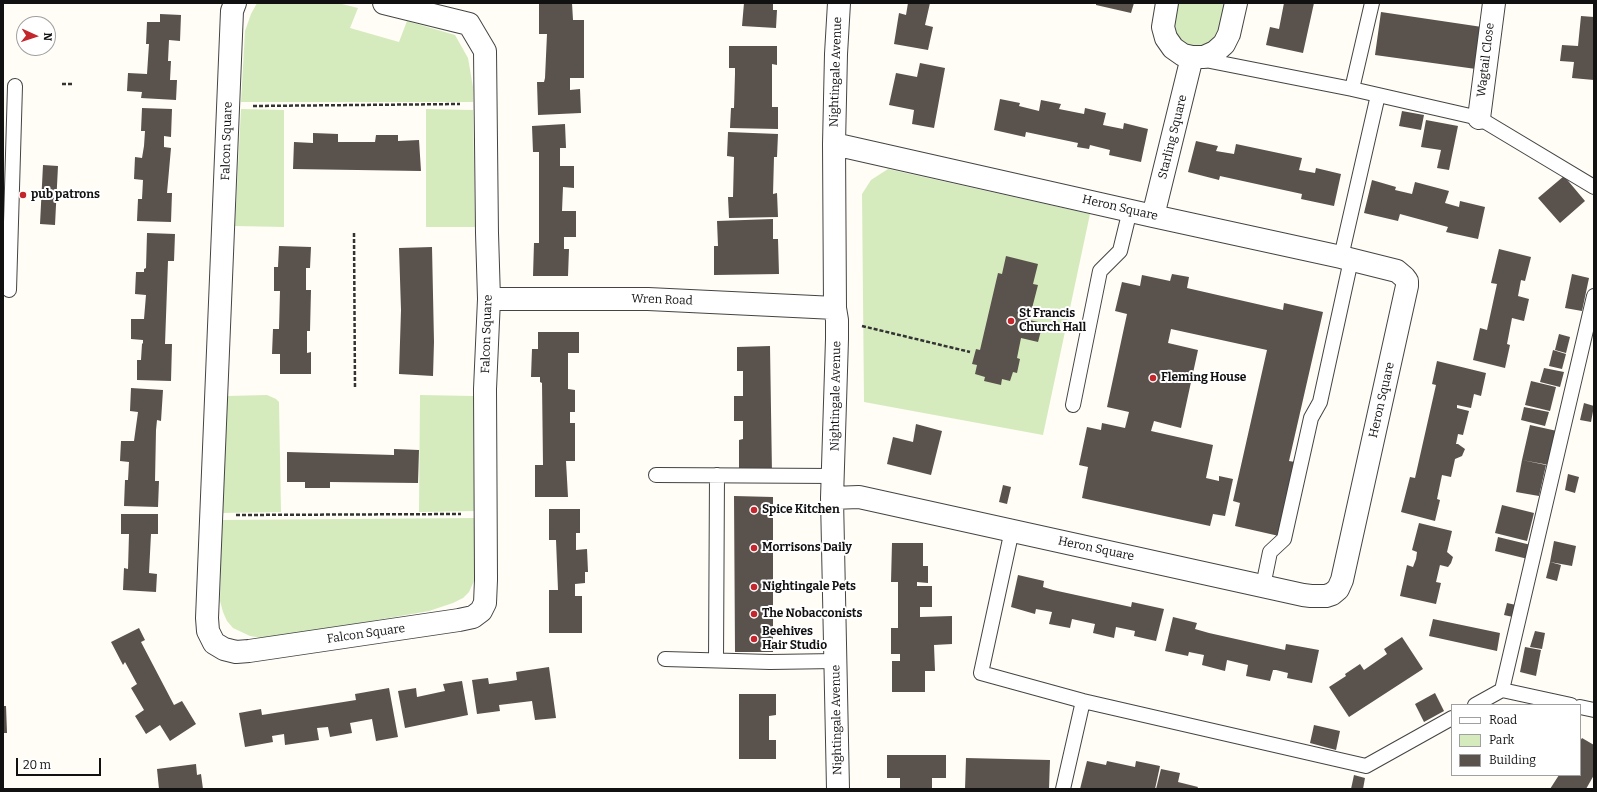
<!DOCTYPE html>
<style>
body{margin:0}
#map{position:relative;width:1597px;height:792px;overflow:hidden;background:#fffdf5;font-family:Bitter,serif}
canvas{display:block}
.frame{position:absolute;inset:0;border:4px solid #111;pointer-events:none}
.legend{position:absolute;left:1451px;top:704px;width:130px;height:72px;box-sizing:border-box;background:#fff;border:1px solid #a0a0a0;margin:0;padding:5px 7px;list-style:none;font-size:12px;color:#111}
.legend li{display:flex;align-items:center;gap:8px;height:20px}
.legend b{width:20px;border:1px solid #a0a0a0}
.north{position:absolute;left:16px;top:16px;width:40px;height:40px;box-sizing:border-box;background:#fff;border:1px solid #a0a0a0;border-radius:50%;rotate:93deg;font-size:11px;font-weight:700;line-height:16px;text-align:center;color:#111}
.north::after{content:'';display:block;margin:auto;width:14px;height:18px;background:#c4262e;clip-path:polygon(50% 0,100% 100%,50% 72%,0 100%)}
.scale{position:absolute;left:16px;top:758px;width:85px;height:18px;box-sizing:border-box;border:2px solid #111;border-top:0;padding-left:5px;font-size:12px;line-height:14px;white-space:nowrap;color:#111;-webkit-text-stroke:3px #fff;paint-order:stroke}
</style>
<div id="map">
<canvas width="1597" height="792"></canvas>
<div class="frame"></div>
<ul class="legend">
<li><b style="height:5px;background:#fff"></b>Road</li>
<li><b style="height:11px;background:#d5ebbd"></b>Park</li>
<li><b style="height:11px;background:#5a524d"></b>Building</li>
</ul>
<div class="north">N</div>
<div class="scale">20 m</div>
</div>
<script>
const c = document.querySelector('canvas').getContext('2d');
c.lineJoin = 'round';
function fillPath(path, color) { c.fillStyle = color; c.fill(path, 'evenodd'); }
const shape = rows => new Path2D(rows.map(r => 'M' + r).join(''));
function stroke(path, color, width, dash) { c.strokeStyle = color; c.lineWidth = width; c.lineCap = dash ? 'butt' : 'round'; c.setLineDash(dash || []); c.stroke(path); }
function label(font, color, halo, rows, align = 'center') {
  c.font = font + ' Bitter,serif'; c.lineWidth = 4; c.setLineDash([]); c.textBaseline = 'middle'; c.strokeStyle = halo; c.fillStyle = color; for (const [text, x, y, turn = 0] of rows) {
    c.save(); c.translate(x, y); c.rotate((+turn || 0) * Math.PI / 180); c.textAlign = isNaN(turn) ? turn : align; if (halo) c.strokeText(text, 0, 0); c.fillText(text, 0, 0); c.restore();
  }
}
fillPath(shape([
 [257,3,338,3,358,8,350,28,399,42,407,21,455,35,468,58,473,87,473,102,241,102,245,31,251,14],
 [1167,3,1236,3,1229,34,1192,57,1164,15],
 [241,109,284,110,284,227,235,226],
 [426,109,473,110,475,227,426,227],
 [888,169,1090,214,1043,435,864,402,862,194,871,180],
 [267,395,276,399,279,402,281,512,222,513,227,396],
 [420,395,473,396,474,511,419,512],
 [475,518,475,573,474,581,469,592,463,598,453,603,429,611,268,639,250,636,233,628,227,621,223,612,220,601,222,520]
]), '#d5ebbd');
fillPath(shape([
 [539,3,572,3,573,20,584,20,584,78,570,78,570,90,580,89,581,113,538,115,537,82,544,82,545,78,547,34,539,34],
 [744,3,773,3,773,10,777,10,776,28,742,26],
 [908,3,930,3,925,25,933,27,928,50,894,44,899,13,906,15],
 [1096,3,1134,3,1131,13,1096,5],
 [1284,3,1314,3,1303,53,1266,45,1270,27,1279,29],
 [1381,12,1482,27,1476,69,1375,55],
 [160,14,181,15,180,41,169,40,168,61,171,61,170,80,177,80,176,100,141,98,142,92,127,91,128,73,147,74,149,44,146,44,147,22,160,22],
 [1581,16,1594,17,1594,80,1572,78,1574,62,1560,61,1562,45,1578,46],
 [729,46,777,46,777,65,772,64,772,107,778,107,778,129,730,128,731,108,734,108,735,74,735,68,729,68],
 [920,63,945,68,934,128,912,124,914,110,889,105,896,73,917,77],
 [1000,99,1020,103,1019,106,1039,111,1041,100,1061,104,1059,109,1084,114,1085,108,1106,113,1103,125,1123,129,1124,123,1148,129,1141,162,1109,155,1110,150,1090,145,1089,149,1077,147,1078,143,1026,132,1025,137,994,130],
 [142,108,172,109,171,137,164,136,164,147,171,148,167,193,172,193,171,222,137,221,138,199,142,199,143,180,134,179,135,157,142,158,144,146,145,131,141,131],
 [1402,111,1424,115,1421,130,1399,126],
 [1426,120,1458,126,1449,170,1437,168,1441,150,1421,147],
 [565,124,566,148,560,148,560,166,574,166,574,188,563,187,562,211,576,211,576,237,564,237,564,249,569,249,568,276,533,276,534,243,539,243,539,152,533,152,532,126],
 [728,132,778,134,777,157,774,157,773,194,777,193,778,217,729,218,728,197,733,197,734,157,727,156],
 [313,133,338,134,338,142,375,142,376,135,398,135,398,141,419,140,421,171,293,169,294,142,313,143],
 [1196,141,1218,146,1216,151,1234,154,1236,144,1302,158,1299,170,1315,173,1316,168,1341,174,1334,206,1301,199,1302,194,1220,176,1219,180,1188,172],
 [43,165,58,166,55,225,40,224],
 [1564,176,1585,201,1560,223,1538,198],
 [1372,180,1396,187,1395,190,1412,194,1415,182,1449,191,1445,203,1459,207,1460,201,1485,207,1478,239,1446,232,1448,227,1400,214,1398,221,1364,213],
 [773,219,773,239,778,239,779,274,714,275,714,246,718,246,717,221],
 [147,233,175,234,174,261,168,261,165,344,172,344,171,381,137,380,137,360,141,360,142,344,143,343,143,340,131,339,131,319,144,319,146,295,135,294,136,272,144,272,144,269,146,268],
 [279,246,311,247,310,268,306,268,306,290,311,290,310,331,307,331,307,353,311,352,311,374,280,374,280,354,272,354,273,329,279,329,280,291,274,291,274,267,278,267],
 [432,247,434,342,433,376,399,374,401,310,399,248],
 [1499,249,1531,257,1525,281,1521,280,1518,296,1529,299,1524,321,1512,318,1507,344,1510,345,1505,368,1473,360,1480,328,1487,330,1497,284,1491,283],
 [1006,256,1038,264,1033,284,1038,285,1029,320,1043,323,1038,342,1021,338,1017,358,1020,359,1017,373,1013,372,1010,381,1002,379,1001,385,984,381,985,377,975,374,977,365,972,364,976,349,980,350,998,273,1002,274],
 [1172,274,1189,277,1187,288,1283,310,1284,303,1323,312,1289,461,1295,462,1279,536,1235,526,1240,503,1233,501,1267,350,1171,329,1168,343,1198,350,1181,428,1154,421,1151,431,1213,445,1206,478,1219,481,1219,476,1233,479,1225,516,1213,514,1210,526,1082,498,1088,467,1079,465,1087,427,1101,430,1102,423,1125,428,1129,412,1107,407,1127,314,1115,311,1122,282,1140,286,1142,275,1170,281],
 [1572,274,1589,278,1582,311,1565,308],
 [538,332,579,332,579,353,568,353,568,389,575,390,575,412,570,412,570,423,575,423,575,461,566,461,568,497,535,497,535,465,543,465,542,383,540,382,540,377,531,377,532,349,538,349],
 [1559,334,1570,337,1566,353,1555,350],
 [770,346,772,474,739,473,739,440,743,439,743,421,734,421,734,396,743,396,743,371,737,371,737,347],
 [1553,350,1566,354,1562,369,1549,366],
 [1437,361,1486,373,1481,396,1474,394,1471,408,1457,405,1457,408,1469,411,1463,435,1458,434,1456,444,1458,444,1465,449,1462,456,1455,459,1451,477,1442,475,1437,499,1440,500,1435,521,1401,512,1410,477,1415,478,1436,385,1432,384],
 [1544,368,1564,372,1560,387,1540,382],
 [1531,381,1556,387,1550,411,1525,405],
 [131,388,163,390,161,421,157,420,156,430,155,481,159,481,158,507,124,506,125,480,128,480,129,462,120,461,121,441,134,441,138,412,130,411],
 [1584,403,1594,406,1591,422,1580,420],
 [1524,407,1549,412,1545,426,1521,420],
 [916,424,942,431,931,475,887,464,893,437,913,442],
 [1530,425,1557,431,1549,465,1522,460],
 [394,449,419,450,418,483,330,482,330,488,305,488,305,482,287,482,287,452,394,455],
 [1522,460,1546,465,1539,496,1516,492],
 [1568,474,1579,477,1575,493,1565,490],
 [1003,485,1011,487,1007,504,999,502],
 [734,496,773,497,773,652,735,652],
 [1502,505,1534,513,1527,541,1495,533],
 [549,509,580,509,580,533,576,533,576,550,587,549,588,572,585,572,585,583,575,584,575,596,582,596,582,633,549,633,549,590,558,590,556,540,549,540],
 [121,514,158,514,158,534,151,534,149,573,157,574,156,592,123,590,124,568,128,569,129,534,121,534],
 [1419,523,1452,531,1447,552,1453,557,1451,563,1448,567,1440,565,1436,582,1441,583,1436,604,1400,596,1407,565,1413,567,1416,559,1417,552,1412,550],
 [1498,537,1531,545,1528,559,1495,551],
 [1554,541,1576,546,1572,566,1550,562],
 [892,543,923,543,923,566,928,566,928,583,917,582,917,586,932,586,932,607,920,607,920,617,952,616,952,644,934,645,935,671,925,671,925,692,892,692,892,661,900,661,900,654,891,654,891,628,898,628,898,582,891,582],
 [1550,562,1561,565,1557,581,1546,578],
 [1018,575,1044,581,1043,587,1053,590,1131,607,1132,602,1164,609,1156,641,1134,636,1135,631,1116,627,1114,638,1093,633,1095,624,1072,619,1070,628,1049,624,1052,612,1036,609,1035,614,1011,607],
 [1507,603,1516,605,1513,617,1504,615],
 [1173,617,1197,623,1195,629,1209,633,1285,650,1286,644,1319,650,1312,683,1287,678,1288,673,1276,670,1273,670,1270,681,1246,676,1248,665,1227,660,1225,671,1202,665,1204,655,1189,652,1188,656,1165,651],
 [1433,619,1500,633,1497,651,1429,636],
 [139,628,145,640,141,642,174,705,182,701,196,724,170,741,160,725,146,734,135,716,144,710,131,688,137,684,125,662,123,665,111,642],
 [1535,631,1545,633,1542,649,1530,647],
 [1402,637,1423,669,1349,717,1329,687,1346,676,1345,674,1360,664,1364,670,1387,654,1384,649],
 [1525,647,1541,650,1536,676,1520,672],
 [549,667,556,718,535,720,532,701,499,705,500,711,477,714,472,680,488,678,489,684,511,681,517,680,516,672],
 [462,681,468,715,405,728,398,691,416,688,417,697,445,691,443,684],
 [389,688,398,737,376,741,372,719,350,723,352,733,330,737,328,727,317,728,319,740,285,745,284,734,272,736,273,742,245,747,239,713,261,709,262,715,356,700,355,694],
 [1435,693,1444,711,1424,722,1415,704],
 [739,694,776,694,776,715,769,716,769,740,776,740,776,759,739,759],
 [3,706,6,706,7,733,3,733],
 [1314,725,1340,731,1336,750,1310,743],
 [1582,738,1594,745,1594,775,1586,789,1550,789,1559,775,1580,775,1580,741],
 [887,755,946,755,946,778,932,778,932,789,900,789,900,778,887,778],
 [966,758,1050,760,1049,789,965,789],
 [1087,761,1106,765,1107,761,1135,767,1136,761,1160,766,1155,789,1080,789],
 [196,764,197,775,201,774,203,789,159,789,157,769],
 [1161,769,1180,773,1178,782,1198,787,1197,789,1156,789],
 [1354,775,1365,778,1363,789,1351,789]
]), '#5a524d');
const service = shape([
 [1200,59,1352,89,1479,118,1594,187],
 [1352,89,1372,3],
 [1341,257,1378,95],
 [9,290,15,86],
 [1073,405,1100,271,1120,251,1130,210],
 [656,475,834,476],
 [1012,530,981,673,1083,701,1366,766,1452,718],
 [1263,586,1270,552,1284,539,1311,418,1320,402,1351,260],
 [665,659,770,662,836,661],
 [716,660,717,475],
 [1502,690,1594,296],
 [1475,705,1502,690,1571,705],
 [1580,707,1594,710],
 [1063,789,1083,701]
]);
const minor = shape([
 [235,3,232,11,207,618,208,631,214,643,224,649,236,652,249,651,459,620,473,617,481,611,485,603,486,580,485,389,489,299,487,233,485,51,469,24,384,3],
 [1167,3,1163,27,1166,38,1173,48,1183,55,1192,57,1204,57,1215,52,1224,44,1229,34,1236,3],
 [1479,118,1494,3],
 [1153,216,1192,57],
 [489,299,648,299,835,308],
 [832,498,859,497,1303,595,1311,596,1326,596,1332,594,1338,589,1342,580,1407,286,1407,281,1404,277,1397,271,1341,257,1153,216,834,144],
 [838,789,832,498,837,339,837,320,835,308,834,144,836,54,839,3]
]);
stroke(service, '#444', 16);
stroke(minor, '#444', 24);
stroke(shape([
 [62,84,72,84],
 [253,106,460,104],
 [354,233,355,388],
 [862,326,970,352],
 [236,515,461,514]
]), '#333', 2.5, [4, 2]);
stroke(service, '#fff', 14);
stroke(minor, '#fff', 22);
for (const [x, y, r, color] of [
 [23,195,4,"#c4262e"],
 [1011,321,4,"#c4262e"],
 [1153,378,4,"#c4262e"],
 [754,510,4,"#c4262e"],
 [754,548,4,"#c4262e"],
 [754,587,4,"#c4262e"],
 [754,614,4,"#c4262e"],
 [754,639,4,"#c4262e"]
]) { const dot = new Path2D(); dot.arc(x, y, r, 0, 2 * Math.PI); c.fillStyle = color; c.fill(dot); stroke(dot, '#fff', 1.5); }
label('12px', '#111', '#fff', [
 ["Wagtail Close",1486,60,-83],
 ["Nightingale Avenue",836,72,-88],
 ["Starling Square",1173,137,-76],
 ["Falcon Square",227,141,-88],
 ["Heron Square",1120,208,13],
 ["Wren Road",662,300,2],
 ["Falcon Square",487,334,-88],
 ["Nightingale Avenue",836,396,-89],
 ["Heron Square",1382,400,-77],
 ["Heron Square",1096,549,12],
 ["Falcon Square",366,634,-8],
 ["Nightingale Avenue",837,720,-91]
]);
label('bold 12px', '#111', '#fff', [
 ["pub patrons",31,195],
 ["St Francis",1019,314],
 ["Church Hall",1019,328],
 ["Fleming House",1161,378],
 ["Spice Kitchen",762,510],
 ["Morrisons Daily",762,548],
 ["Nightingale Pets",762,587],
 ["The Nobacconists",762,614],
 ["Beehives",762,632],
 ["Hair Studio",762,646]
], 'left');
</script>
